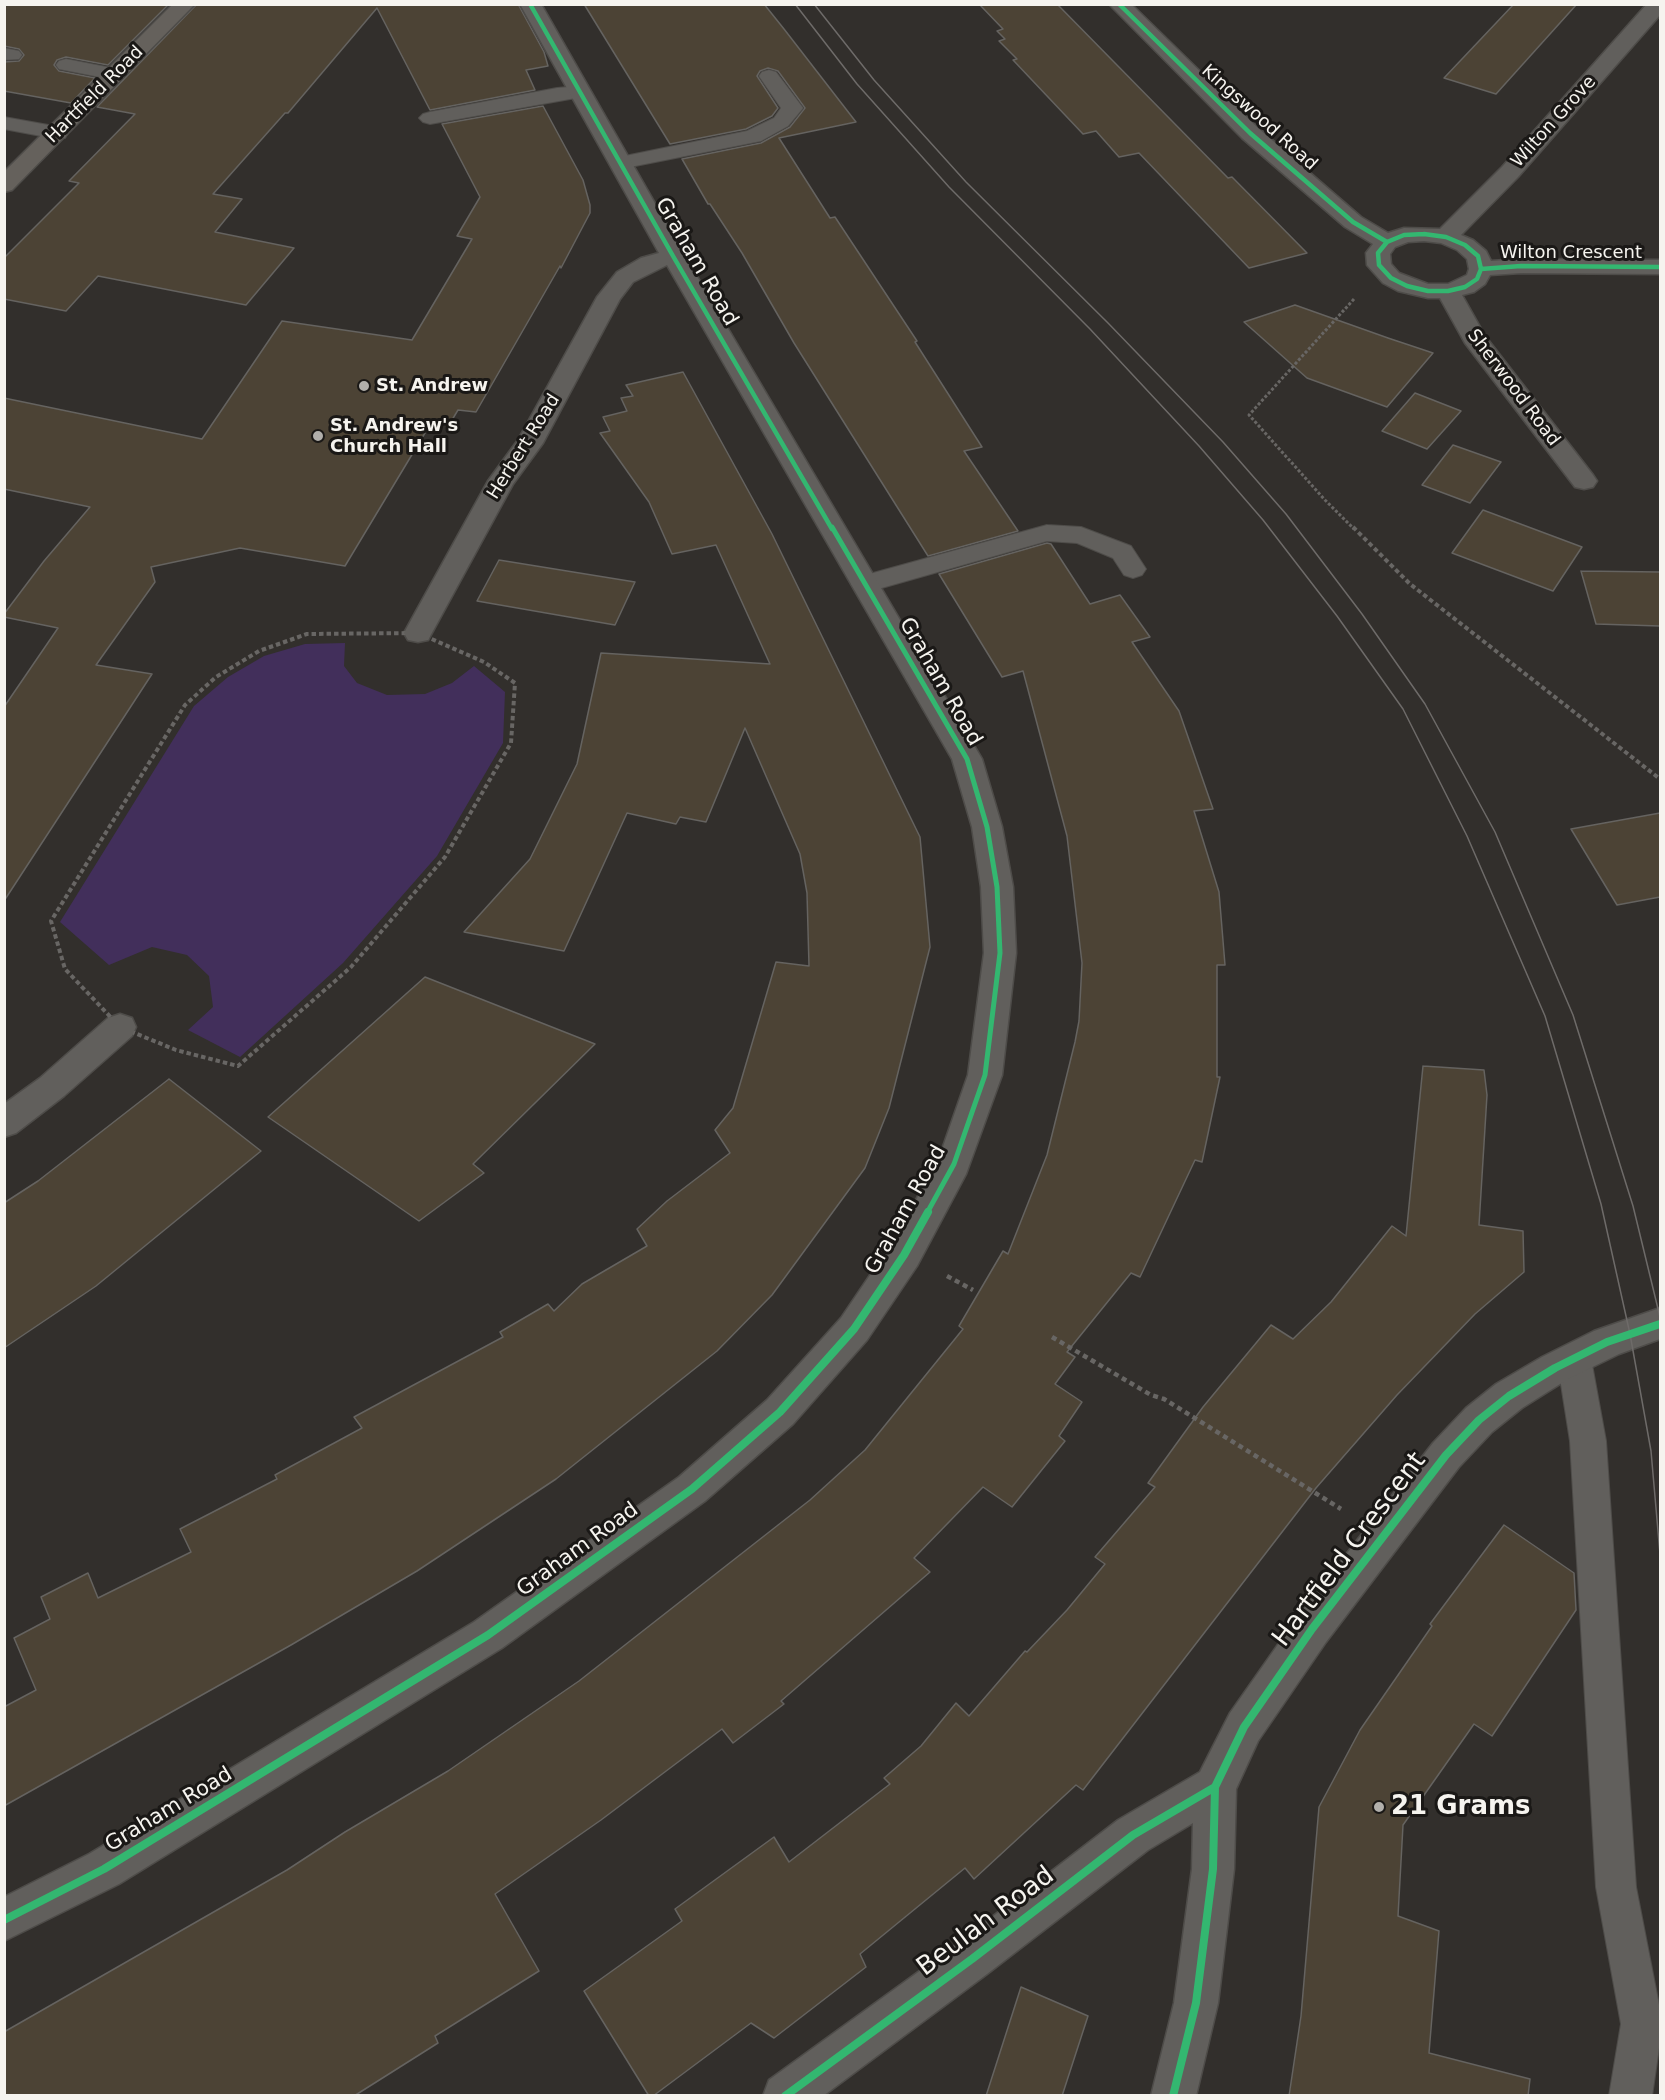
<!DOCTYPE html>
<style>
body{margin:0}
#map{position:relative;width:1665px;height:2100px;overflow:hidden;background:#322f2c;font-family:"DejaVu Sans",sans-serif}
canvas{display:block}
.frame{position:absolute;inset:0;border:6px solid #f6f4ef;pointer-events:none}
</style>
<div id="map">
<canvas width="1665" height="2100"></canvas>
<div class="frame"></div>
</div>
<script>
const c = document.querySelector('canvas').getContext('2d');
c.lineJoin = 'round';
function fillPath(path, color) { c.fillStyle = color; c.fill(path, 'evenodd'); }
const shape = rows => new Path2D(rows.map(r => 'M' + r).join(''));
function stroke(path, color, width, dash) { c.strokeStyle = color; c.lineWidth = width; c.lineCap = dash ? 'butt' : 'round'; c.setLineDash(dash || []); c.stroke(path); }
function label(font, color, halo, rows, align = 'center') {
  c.font = font + ' "DejaVu Sans",sans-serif'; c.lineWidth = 6; c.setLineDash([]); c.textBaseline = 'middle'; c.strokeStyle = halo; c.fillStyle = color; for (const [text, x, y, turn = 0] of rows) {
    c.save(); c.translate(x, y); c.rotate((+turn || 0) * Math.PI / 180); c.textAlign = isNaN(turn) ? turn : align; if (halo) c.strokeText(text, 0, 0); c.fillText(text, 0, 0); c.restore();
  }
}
fillPath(shape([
 [345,643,344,666,357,683,387,695,425,694,452,683,474,666,505,692,503,743,437,856,343,963,240,1057,188,1030,213,1007,209,976,187,955,152,947,109,965,60,922,194,706,228,677,264,656,305,644]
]), '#422f5b');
const building = shape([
 [4,4,169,4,108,65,66,57,57,60,54,65,59,71,95,78,71,103,4,91,4,62,19,61,24,55,19,49,4,46,4,4],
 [197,4,518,4,544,52,548,66,526,70,535,90,430,110,377,8,288,113,285,113,213,194,242,199,215,232,294,248,246,305,98,276,66,311,4,299,4,258,79,183,69,181,135,114,97,107,197,4],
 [584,4,764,4,784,29,856,122,779,138,830,218,835,217,917,341,915,342,982,447,964,451,1018,531,928,556,794,343,742,253,710,204,708,204,682,159,761,143,790,127,805,108,778,71,768,68,760,71,757,76,778,108,772,116,746,129,670,144,584,4],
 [979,4,1057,4,1228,178,1232,177,1307,253,1249,268,1139,153,1119,157,1096,131,1083,134,1013,60,1017,59,999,41,1005,39,997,31,1003,29,979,4],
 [1514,4,1577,4,1496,94,1444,78,1514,4],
 [543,106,583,180,590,205,590,213,561,268,560,266,476,412,458,410,449,425,431,423,345,566,240,548,151,567,155,582,96,665,152,674,4,901,4,707,58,628,4,617,4,614,44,561,90,507,4,489,4,398,202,439,282,321,412,340,472,239,457,236,480,197,442,124,543,106],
 [1295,305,1388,338,1433,353,1387,407,1307,378,1244,322,1295,305],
 [683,372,772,534,920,837,930,947,889,1108,865,1168,772,1295,717,1351,556,1479,417,1571,291,1645,4,1806,4,1707,36,1690,14,1638,50,1619,41,1597,88,1573,98,1598,191,1552,180,1529,277,1479,275,1475,362,1428,354,1417,503,1337,500,1332,548,1304,554,1311,582,1284,647,1246,637,1229,667,1201,730,1153,715,1130,733,1108,776,962,809,966,807,893,800,854,745,728,706,822,680,817,676,824,627,813,564,951,464,932,530,859,577,764,601,653,770,664,716,545,672,554,649,502,600,433,610,431,603,417,627,411,621,398,633,396,626,385,683,372],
 [1415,393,1461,411,1427,449,1382,431,1415,393],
 [1453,445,1501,462,1470,503,1422,485,1453,445],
 [1483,510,1582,547,1553,591,1452,553,1483,510],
 [1047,543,1051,544,1090,604,1120,595,1150,637,1132,642,1179,711,1213,809,1194,811,1219,892,1225,965,1217,965,1217,1077,1220,1077,1202,1162,1195,1160,1140,1277,1131,1273,1067,1352,1075,1357,1055,1384,1082,1402,1059,1436,1065,1441,1012,1507,983,1487,914,1558,930,1572,781,1701,784,1704,733,1743,722,1729,601,1820,495,1894,539,1971,435,2036,438,2043,354,2096,4,2096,4,2032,287,1870,345,1832,448,1771,579,1681,810,1500,865,1450,963,1329,959,1326,1003,1251,1008,1254,1047,1155,1075,1042,1079,1021,1082,963,1067,836,1023,671,1002,677,939,574,1047,543],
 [499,560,635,582,615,625,477,601,499,560],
 [1581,571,1660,572,1660,626,1596,624,1581,571],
 [1660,813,1660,897,1617,905,1571,829,1660,813],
 [425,977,595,1044,473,1164,484,1173,419,1221,268,1117,425,977],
 [1423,1066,1484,1070,1487,1095,1479,1225,1523,1231,1524,1272,1475,1314,1397,1395,1316,1488,1083,1790,1076,1785,974,1879,965,1868,860,1954,866,1967,774,2038,751,2023,653,2096,649,2096,584,1991,682,1921,675,1909,774,1837,789,1862,890,1784,884,1778,921,1746,956,1703,969,1716,1025,1651,1027,1652,1067,1610,1105,1564,1095,1557,1155,1487,1148,1483,1203,1407,1271,1325,1293,1339,1331,1302,1392,1226,1406,1236,1423,1066],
 [169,1079,261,1151,96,1286,4,1348,4,1203,38,1181,169,1079],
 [1504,1525,1574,1573,1576,1610,1492,1736,1474,1724,1403,1825,1398,1916,1439,1931,1429,2053,1530,2079,1528,2096,1289,2096,1301,2016,1319,1807,1360,1730,1432,1626,1430,1624,1504,1525],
 [1021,1987,1088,2016,1062,2096,986,2096,1021,1987]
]);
fillPath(building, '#4c4335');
stroke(building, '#656360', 1.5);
const lane = shape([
 [4,48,19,51,22,55,19,59,4,60,4,48],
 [66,59,122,70,125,74,122,78,115,80,59,69,56,65,59,61,66,59],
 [769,70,776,72,803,108,788,126,761,141,620,169,612,168,609,163,612,158,620,157,747,131,774,118,781,108,759,76,762,72,769,70],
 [580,86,587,88,590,92,587,96,430,124,423,122,419,118,423,114,430,112,557,88,580,86],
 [4,117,65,128,68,133,65,138,57,139,4,129,4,117],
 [1047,525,1081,527,1131,546,1146,569,1142,575,1133,578,1124,575,1113,558,1077,543,1047,541,864,593,855,590,851,584,855,578,1047,525],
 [1574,1344,1586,1348,1591,1359,1606,1441,1636,1887,1660,2010,1660,2041,1652,2096,1609,2096,1621,2024,1596,1887,1570,1441,1557,1359,1562,1348,1574,1344]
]);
const street = shape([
 [520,4,541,4,685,256,982,759,1002,827,1013,887,1016,953,1002,1075,966,1174,917,1266,867,1340,793,1424,705,1501,502,1648,119,1884,4,1941,4,1897,89,1854,474,1622,679,1477,767,1400,841,1318,891,1244,938,1161,968,1075,984,953,981,887,972,827,952,759,667,265,633,282,620,299,543,443,513,484,428,640,418,642,408,640,404,633,488,481,518,440,597,297,617,272,641,258,659,253,520,4],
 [1109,4,1131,4,1258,128,1361,217,1388,233,1404,228,1440,229,1502,167,1647,4,1660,4,1660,15,1518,177,1461,235,1473,240,1486,251,1491,261,1521,259,1660,260,1660,274,1521,273,1490,275,1485,284,1474,292,1462,295,1485,336,1593,475,1597,481,1593,487,1584,489,1575,487,1465,343,1440,298,1428,298,1398,291,1383,283,1367,265,1366,253,1373,244,1345,227,1242,138,1109,4],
 [1424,241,1441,243,1457,250,1467,259,1469,269,1467,275,1448,284,1428,284,1399,273,1391,264,1390,254,1395,247,1408,242,1424,241],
 [120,1014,132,1018,136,1027,132,1036,64,1096,16,1133,4,1137,4,1104,40,1078,108,1018,120,1014],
 [1660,1308,1660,1339,1619,1354,1568,1379,1522,1408,1492,1432,1459,1467,1326,1642,1258,1741,1236,1789,1234,1869,1218,2003,1196,2096,1151,2096,1174,2003,1192,1869,1193,1823,1148,1850,987,1974,823,2096,763,2096,769,2080,957,1944,1118,1820,1200,1772,1230,1713,1298,1616,1433,1443,1466,1408,1496,1384,1542,1357,1594,1331,1660,1308]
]);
const secondary = shape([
 [173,4,195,4,12,190,4,192,4,172,173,4]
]);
stroke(lane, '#4e4c49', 2);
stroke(street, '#4e4c49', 3);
stroke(secondary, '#4e4c49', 3);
stroke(shape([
 [1354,299,1249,415,1325,500,1354,529]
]), '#686664', 3, [3, 2]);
stroke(shape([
 [1353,527,1410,584,1660,779],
 [418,633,484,662,515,683,511,743,445,857,351,967,238,1066,176,1050,120,1027,65,969,51,921,185,705,216,677,259,651,307,634,418,633]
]), '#686664', 4, [4.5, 3]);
stroke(shape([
 [947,1276,973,1290],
 [1052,1337,1151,1395,1164,1399,1341,1509]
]), '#686664', 4.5, [5, 4]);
fillPath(lane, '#615f5c');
fillPath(street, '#615f5c');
fillPath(secondary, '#65615c');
stroke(shape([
 [795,4,857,84,949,187,1090,329,1199,446,1263,520,1337,616,1403,709,1467,836,1545,1016,1601,1204,1630,1334,1651,1451,1660,1554],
 [814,4,874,80,966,182,1108,323,1223,442,1286,514,1362,614,1425,704,1495,832,1573,1015,1633,1206,1660,1317]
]), '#6e6b69', 1.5);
stroke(shape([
 [530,4,673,256,832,529],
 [1119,4,1250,133,1353,222,1387,242],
 [1424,234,1446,237,1465,245,1478,256,1481,269,1477,279,1465,287,1448,291,1428,291,1407,286,1391,278,1379,265,1378,253,1387,242,1404,235,1424,234],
 [1481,269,1521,266,1660,267]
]), '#33b770', 4.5);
stroke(shape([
 [832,527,967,759,987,827,997,887,1000,953,985,1075,954,1164,927,1213]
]), '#33b770', 5);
stroke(shape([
 [4,1920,104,1869,488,1635,692,1489,780,1412,854,1329,904,1255,928,1212],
 [785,2096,972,1959,1133,1835,1215,1787],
 [1173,2096,1196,2003,1213,1869,1215,1787,1244,1727,1312,1629,1446,1455,1479,1420,1509,1396,1555,1368,1607,1342,1660,1324]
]), '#33b770', 8);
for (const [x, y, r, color] of [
 [364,386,6,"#b1afab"],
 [318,436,6,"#b1afab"],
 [1379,1807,6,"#b1afab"]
]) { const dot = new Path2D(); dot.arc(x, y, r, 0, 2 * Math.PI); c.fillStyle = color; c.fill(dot); stroke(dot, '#1a1816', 2); }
label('18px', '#f6f4ef', '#1a1816', [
 ["Hartfield Road",95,95,-45],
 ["Kingswood Road",1259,118,42],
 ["Wilton Grove",1554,122,-48],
 ["Wilton Crescent",1571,253],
 ["Sherwood Road",1513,388,53],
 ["Herbert Road",524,447,-58]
]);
label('bold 18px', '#f6f4ef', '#1a1816', [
 ["St. Andrew",376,386],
 ["St. Andrew's",330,426],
 ["Church Hall",330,447]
], 'left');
label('21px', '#f6f4ef', '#1a1816', [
 ["Graham Road",696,262,60],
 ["Graham Road",940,682,60],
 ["Graham Road",906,1210,-61],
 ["Graham Road",578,1550,-36],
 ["Graham Road",169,1810,-31]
]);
label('26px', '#f6f4ef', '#1a1816', [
 ["Hartfield Crescent",1350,1550,-53],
 ["Beulah Road",986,1922,-37]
]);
label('bold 26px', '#f6f4ef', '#1a1816', [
 ["21 Grams",1391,1807]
], 'left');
</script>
